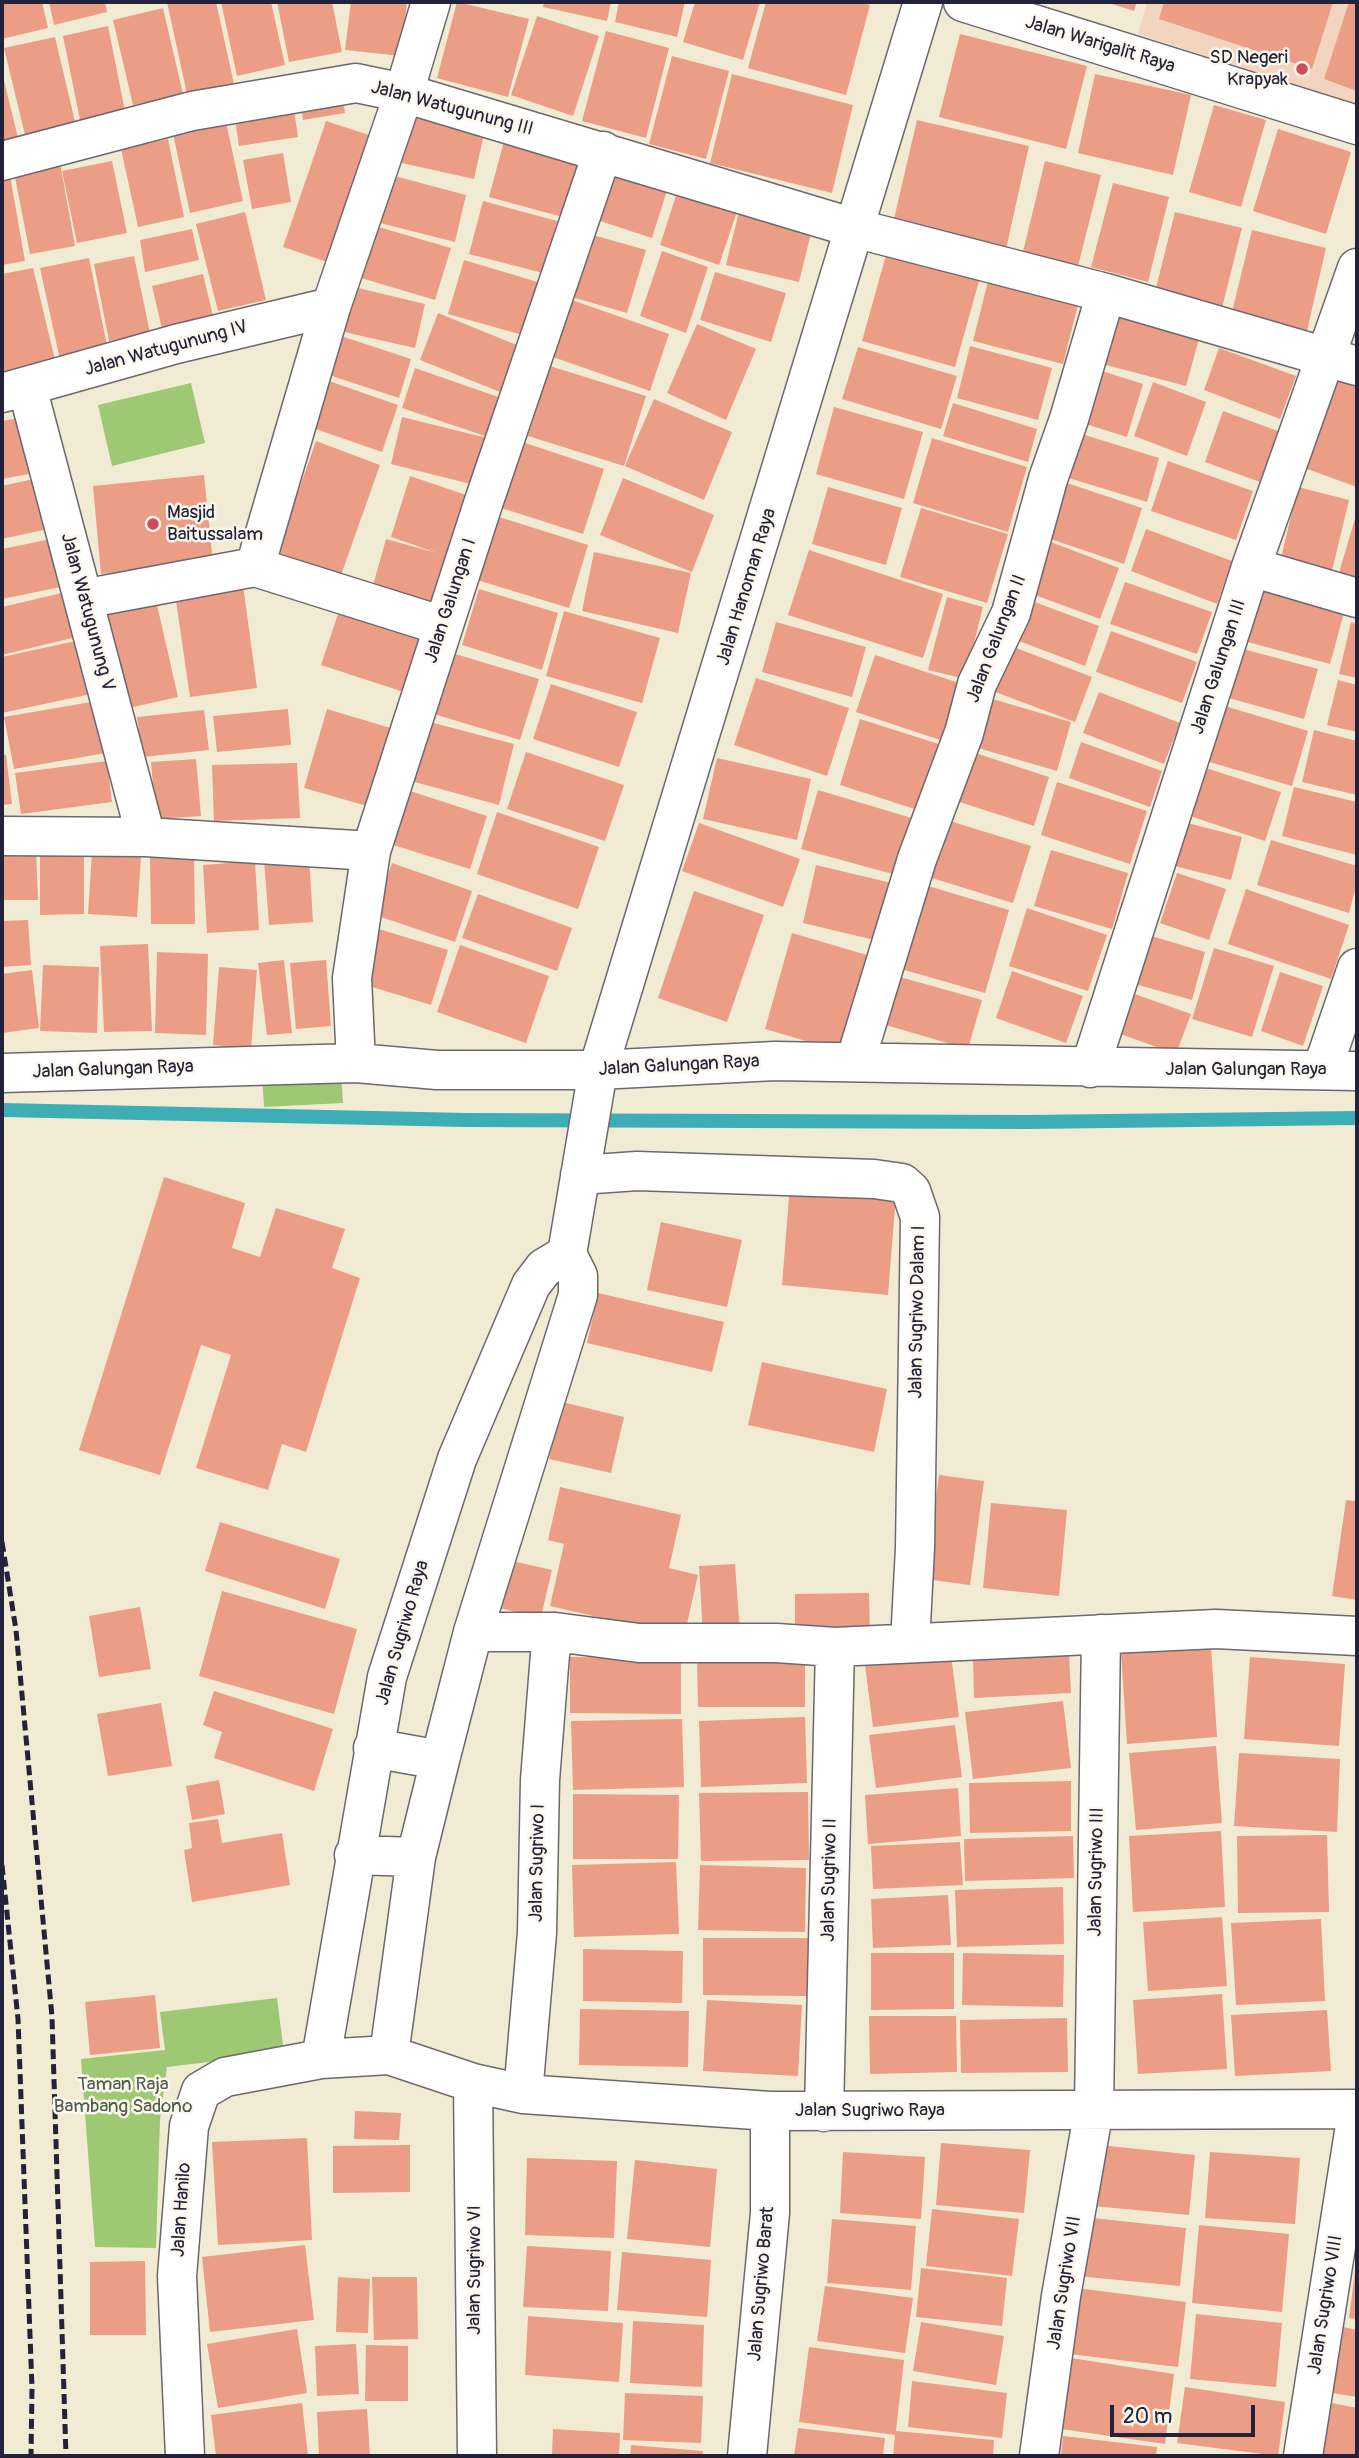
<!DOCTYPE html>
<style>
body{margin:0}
#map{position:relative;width:1359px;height:2458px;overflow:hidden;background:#f2ebd3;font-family:Pangolin,sans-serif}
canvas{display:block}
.frame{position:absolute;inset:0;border:4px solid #22223b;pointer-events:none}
.scale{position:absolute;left:1110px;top:2405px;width:145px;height:32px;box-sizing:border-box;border:4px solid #22223b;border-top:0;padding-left:9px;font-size:21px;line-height:24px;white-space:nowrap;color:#22223b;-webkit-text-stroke:5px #fbf7ec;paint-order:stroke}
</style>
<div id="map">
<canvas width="1359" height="2458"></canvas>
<div class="frame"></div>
<div class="scale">20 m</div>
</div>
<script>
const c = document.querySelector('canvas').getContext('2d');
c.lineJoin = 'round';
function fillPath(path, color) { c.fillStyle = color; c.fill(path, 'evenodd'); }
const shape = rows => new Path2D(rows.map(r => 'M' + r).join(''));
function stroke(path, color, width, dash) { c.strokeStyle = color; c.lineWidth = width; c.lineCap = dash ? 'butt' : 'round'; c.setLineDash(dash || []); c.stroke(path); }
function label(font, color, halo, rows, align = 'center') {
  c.font = font + ' Pangolin,sans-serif'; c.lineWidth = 5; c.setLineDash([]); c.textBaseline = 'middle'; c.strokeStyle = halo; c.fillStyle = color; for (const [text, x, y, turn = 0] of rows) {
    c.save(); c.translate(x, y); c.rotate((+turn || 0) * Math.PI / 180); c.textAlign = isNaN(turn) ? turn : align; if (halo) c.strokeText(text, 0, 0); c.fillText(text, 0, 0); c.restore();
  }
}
fillPath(shape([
 [1147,2,1357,2,1357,104,1138,34]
]), '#f3d4bf');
fillPath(shape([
 [191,383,205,443,112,466,98,405],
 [341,1072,343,1103,264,1107,262,1076],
 [277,1998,284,2053,167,2067,160,2119,156,2248,95,2247,81,2059,165,2050,160,2012]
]), '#9ec874');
stroke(shape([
 [2,1110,466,1120,1027,1122,1357,1118]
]), '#3daeb6', 14);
fillPath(shape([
 [2,2,42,2,48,28,2,39],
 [49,2,105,2,107,12,54,25],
 [167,2,216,2,234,84,187,94],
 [221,2,271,2,285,65,237,76],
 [277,2,332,2,342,52,289,62],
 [351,2,407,2,401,56,345,50],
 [457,2,529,19,508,97,437,78],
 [544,2,611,2,607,21,543,7],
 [619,2,685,2,677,37,615,22],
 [695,2,760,2,743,60,683,42],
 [766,2,859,2,870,5,846,95,748,68],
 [1106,2,1137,2,1134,11],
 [1164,2,1333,2,1312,69,1159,19],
 [1349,2,1357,2,1357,91,1324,79],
 [163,8,183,94,133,105,113,20],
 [537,16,599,36,573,116,511,95],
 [108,26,126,116,81,125,63,36],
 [606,31,669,48,646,138,582,121],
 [960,34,1087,66,1066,149,939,117],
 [55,37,76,126,26,139,4,48],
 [672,56,729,71,706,159,649,144],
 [2,72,18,138,2,141],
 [732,74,853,105,832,193,710,163],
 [1095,74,1191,95,1173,175,1078,153],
 [341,89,345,113,303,120,299,95],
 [292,97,298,137,239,146,233,106],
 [1214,105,1266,120,1241,207,1189,192],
 [405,106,486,125,474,179,393,161],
 [917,120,1029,146,1006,249,893,223],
 [326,121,372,136,330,263,283,247],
 [226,122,243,201,190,213,173,134],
 [1278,129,1351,152,1326,234,1253,211],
 [168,139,184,217,138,227,121,149],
 [504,141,584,162,570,219,489,197],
 [283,153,291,202,252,209,243,160],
 [613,160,671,178,652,238,594,219],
 [112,161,127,233,77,243,62,171],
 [1045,161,1101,175,1077,270,1022,256],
 [60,163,75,246,30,254,14,172],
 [9,170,25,261,2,265,2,171],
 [387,174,466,195,455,242,376,222],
 [682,177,742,197,719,265,660,245],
 [1113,183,1169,197,1148,282,1091,267],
 [483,201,557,221,543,273,469,254],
 [741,203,814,221,799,282,726,265],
 [245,212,266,300,218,311,196,224],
 [1175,212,1242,228,1222,308,1155,292],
 [375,226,451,248,435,300,361,278],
 [192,229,199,260,145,272,140,240],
 [1252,230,1326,248,1306,335,1231,316],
 [586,233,646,250,627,313,568,296],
 [888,248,981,274,955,367,862,341],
 [662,251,708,267,686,333,640,316],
 [134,256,150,333,109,341,94,264],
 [89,258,108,350,60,360,40,268],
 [464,260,541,283,526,336,448,314],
 [33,268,56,364,2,377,2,274],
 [715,272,786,293,771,342,700,320],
 [203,274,213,316,162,329,152,286],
 [988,281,1078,305,1063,364,973,341],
 [354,287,425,304,415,348,344,332],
 [572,300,669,334,650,391,553,357],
 [1107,302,1202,328,1186,386,1091,361],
 [438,313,524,348,505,394,420,360],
 [697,324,756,349,726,420,667,393],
 [341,336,411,359,399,398,329,375],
 [970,346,1052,368,1038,420,957,398],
 [858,347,957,376,941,429,842,399],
 [1219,348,1296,376,1280,419,1204,390],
 [550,366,646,396,624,466,528,436],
 [1089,367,1143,384,1127,437,1073,420],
 [415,368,504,399,491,438,402,408],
 [1328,374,1357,384,1357,487,1296,465],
 [326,380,398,405,382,452,310,427],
 [1153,382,1206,402,1187,456,1134,436],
 [654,399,732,432,704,500,625,466],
 [953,403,1037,429,1028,462,943,436],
 [834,407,923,432,904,499,816,474],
 [1223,411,1278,431,1260,482,1205,462],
 [402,417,487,438,475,485,391,464],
 [19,418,29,474,2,479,2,421],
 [1072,431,1159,458,1147,502,1059,475],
 [932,438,1027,467,1008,532,913,503],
 [516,440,604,469,583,534,495,506],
 [316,441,380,465,341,575,277,552],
 [1168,461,1253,491,1236,540,1151,511],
 [204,475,213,563,101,574,93,486],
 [410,476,472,497,436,615,370,596,386,539,437,553,391,537],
 [38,478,48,529,2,539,2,486],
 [623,478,714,515,692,572,600,535],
 [1061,481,1142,508,1124,564,1042,536],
 [828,487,902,508,886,565,812,544],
 [1298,487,1349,500,1331,575,1280,562],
 [921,508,1008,534,987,603,900,577],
 [1357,512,1357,582,1338,576],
 [496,516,588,545,569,608,477,580],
 [1146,529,1232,561,1217,604,1131,571],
 [51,539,61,587,2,599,2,549],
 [1043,539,1119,568,1100,619,1024,591],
 [809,550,943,594,923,658,788,615],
 [594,552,691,573,678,633,582,611],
 [1125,582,1212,612,1197,654,1110,624],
 [1255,584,1345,609,1330,664,1240,640],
 [243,585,257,688,190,697,175,594],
 [479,589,558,613,542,670,462,645],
 [66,592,76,637,2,655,2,607],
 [155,596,178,697,124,709,101,608],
 [947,597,983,607,965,679,928,670],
 [1021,597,1099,626,1085,666,1006,636],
 [342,602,433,631,413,695,321,665],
 [564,611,660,638,642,703,546,676],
 [776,622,866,647,852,697,762,672],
 [1351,622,1357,624,1357,678,1339,674],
 [1111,631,1197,662,1182,703,1096,672],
 [80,640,91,694,2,713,2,657],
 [998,641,1092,677,1075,722,982,687],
 [1232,646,1318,669,1304,719,1218,695],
 [452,653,539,679,520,740,434,714],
 [875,655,962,684,943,741,856,712],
 [756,678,849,708,827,776,734,745],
 [1338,680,1357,685,1357,732,1327,725],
 [551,684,637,712,619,767,533,739],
 [1099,692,1180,723,1164,764,1083,733],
 [979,695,1071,722,1057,771,964,744],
 [97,701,106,753,14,769,4,717],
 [1215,703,1308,731,1292,786,1199,759],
 [288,709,291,745,217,752,213,716],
 [327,709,397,730,374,808,304,788],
 [204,710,209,750,143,757,137,717],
 [860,719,945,746,924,812,840,785],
 [426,721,514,744,499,805,411,781],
 [1314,730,1357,741,1357,795,1302,782],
 [1081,742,1162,771,1150,807,1069,778],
 [960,748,1049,777,1034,826,944,797],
 [526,752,624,785,605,841,507,809],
 [2,755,6,755,12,804,2,805],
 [717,758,811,779,797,840,703,819],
 [196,759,201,816,156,819,151,762],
 [107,761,112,802,21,814,15,773],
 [297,763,300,818,214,821,212,765],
 [1193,764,1281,792,1265,841,1178,812],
 [1057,782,1147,811,1130,864,1041,835],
 [1294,787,1357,802,1357,855,1282,836],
 [407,790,487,816,470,869,390,844],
 [818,790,915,819,900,876,801,849],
 [497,812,599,847,578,909,477,874],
 [937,817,1031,846,1013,903,919,874],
 [1172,819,1242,837,1231,880,1162,863],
 [699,823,800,859,783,907,682,871],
 [1271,840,1357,866,1357,883,1349,913,1257,885],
 [40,847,84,847,84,914,40,915],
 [2,848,36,848,38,900,2,900],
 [1051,850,1128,873,1112,929,1034,906],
 [92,852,141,856,137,917,88,914],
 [309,856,313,922,269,925,264,860],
 [150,857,194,857,195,924,151,924],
 [255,861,259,930,207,933,203,865],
 [392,863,472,891,455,942,375,915],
 [816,865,900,885,887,943,803,923],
 [1177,873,1226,889,1209,940,1160,923],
 [918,883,1009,910,985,993,894,967],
 [1246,889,1349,925,1331,979,1228,944],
 [694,891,764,915,727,1022,658,998],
 [478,894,572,928,557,971,462,938],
 [1027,908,1107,935,1088,991,1009,966],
 [28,920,31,965,2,967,2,921],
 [372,927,448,950,431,1005,356,982],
 [792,933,867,955,840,1051,765,1029],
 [1148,935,1205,952,1192,1000,1135,984],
 [148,944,152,1031,104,1032,100,946],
 [460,945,549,976,526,1043,437,1012],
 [1214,948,1274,966,1252,1037,1192,1019],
 [157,952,208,954,206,1035,155,1033],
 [284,960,292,1033,267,1035,258,963],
 [326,960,331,1026,296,1029,290,963],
 [43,965,99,967,97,1033,40,1031],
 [219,967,257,970,251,1049,213,1045],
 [32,970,39,1028,2,1033,2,974],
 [1012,971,1083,996,1066,1043,996,1018],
 [1280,972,1323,986,1303,1046,1261,1031],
 [893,975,982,1000,968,1049,879,1023],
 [1129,992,1191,1014,1176,1054,1115,1032],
 [164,1177,245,1203,232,1248,260,1257,276,1208,345,1229,332,1268,360,1278,306,1452,282,1444,268,1490,196,1468,231,1355,201,1345,160,1475,79,1450],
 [790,1185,896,1195,888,1295,782,1285],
 [661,1222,742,1240,727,1307,647,1290],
 [598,1293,724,1322,712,1372,587,1343],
 [762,1362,887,1389,874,1452,748,1425],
 [562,1402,624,1417,611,1473,549,1459],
 [939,1475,984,1481,970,1585,925,1579],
 [560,1487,681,1515,669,1568,698,1575,684,1637,550,1606,564,1544,548,1540],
 [1346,1500,1357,1501,1357,1600,1332,1596],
 [991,1503,1067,1510,1059,1596,983,1588],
 [220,1522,340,1559,325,1609,205,1571],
 [503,1559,552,1570,541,1617,494,1607],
 [735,1564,740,1634,703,1636,699,1566],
 [222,1591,357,1629,334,1714,199,1676],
 [869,1593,870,1635,795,1635,795,1594],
 [140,1607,151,1669,99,1677,89,1616],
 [1211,1646,1217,1737,1127,1744,1121,1652],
 [1069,1654,1071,1693,974,1698,973,1658],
 [951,1655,959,1717,873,1727,865,1665],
 [570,1657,681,1658,681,1714,570,1713],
 [1250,1657,1345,1664,1339,1746,1244,1739],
 [697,1659,805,1659,805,1707,698,1707],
 [214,1691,333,1729,314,1791,214,1758,222,1732,203,1725],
 [1063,1701,1071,1768,973,1779,965,1712],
 [161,1703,172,1766,108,1776,97,1714],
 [805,1717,807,1783,701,1787,699,1721],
 [682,1719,684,1787,573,1790,571,1721],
 [955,1725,962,1777,876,1788,869,1735],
 [1216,1746,1222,1823,1136,1830,1129,1753],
 [1239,1753,1340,1759,1337,1832,1234,1826],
 [219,1780,225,1814,192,1820,186,1786],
 [1071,1781,1071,1831,970,1833,969,1783],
 [958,1788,961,1836,868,1844,865,1795],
 [808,1792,809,1860,701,1861,699,1793],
 [573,1794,679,1795,678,1859,573,1859],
 [218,1819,222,1843,282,1833,290,1885,192,1902,184,1850,192,1848,189,1823],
 [1221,1831,1225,1907,1133,1912,1129,1836],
 [1327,1835,1329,1912,1238,1913,1237,1836],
 [1073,1836,1074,1878,965,1881,964,1839],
 [960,1842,963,1885,873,1889,871,1846],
 [676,1862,679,1934,574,1937,572,1865],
 [700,1865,806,1868,805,1932,698,1930],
 [1063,1887,1064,1944,957,1947,955,1890],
 [948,1895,951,1945,873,1948,871,1899],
 [1222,1917,1227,1986,1148,1991,1143,1922],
 [1321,1919,1325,2001,1236,2005,1231,1923],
 [703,1938,808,1938,807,1996,703,1995],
 [583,1949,683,1951,682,2003,583,2001],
 [871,1953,954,1953,954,2009,871,2010],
 [963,1953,1064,1955,1063,2007,962,2005],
 [1222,1994,1227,2069,1138,2074,1133,2000],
 [155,1995,160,2048,90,2055,85,2002],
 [707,2000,802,2005,798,2076,703,2071],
 [580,2009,689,2011,688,2067,579,2065],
 [1327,2010,1331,2071,1235,2076,1231,2015],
 [869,2016,956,2016,957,2072,870,2074],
 [1067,2018,1068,2072,961,2073,960,2020],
 [355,2111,401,2113,399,2140,354,2139],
 [307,2138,312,2240,218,2245,212,2142],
 [941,2143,1030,2150,1024,2213,936,2205],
 [410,2145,410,2192,333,2193,333,2146],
 [1099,2145,1195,2155,1189,2215,1093,2206],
 [843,2152,925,2157,921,2219,840,2213],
 [1210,2152,1300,2158,1295,2224,1205,2218],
 [527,2158,617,2161,614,2238,525,2235],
 [635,2160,717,2169,710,2247,627,2239],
 [932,2209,1019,2219,1012,2276,926,2266],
 [1083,2217,1186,2228,1180,2286,1077,2276],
 [832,2219,916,2226,911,2290,827,2283],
 [1199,2225,1289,2234,1282,2312,1192,2303],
 [305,2245,314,2320,210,2332,202,2257],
 [527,2246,611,2251,608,2311,523,2307],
 [622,2252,711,2260,707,2317,617,2310],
 [145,2261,146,2335,90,2335,90,2262],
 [1356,2263,1357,2263,1357,2319,1349,2318],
 [921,2268,1007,2278,1002,2326,916,2317],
 [338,2277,370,2279,368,2333,336,2332],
 [372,2277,417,2277,418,2339,374,2340],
 [825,2286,913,2298,905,2353,817,2341],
 [1077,2288,1186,2302,1178,2367,1069,2354],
 [1196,2314,1282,2323,1276,2387,1190,2379],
 [528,2316,623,2323,619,2382,525,2375],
 [633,2321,704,2325,702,2387,630,2383],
 [921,2322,1004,2336,996,2385,913,2371],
 [1339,2326,1357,2330,1357,2397,1327,2392],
 [297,2329,307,2393,218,2408,207,2344],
 [356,2344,359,2394,317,2396,315,2346],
 [366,2345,408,2346,408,2401,365,2401],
 [809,2347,904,2360,896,2431,994,2440,993,2456,893,2456,895,2435,799,2422],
 [1071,2358,1174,2374,1165,2444,1061,2429],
 [912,2381,1007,2393,1002,2438,908,2427],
 [1185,2387,1285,2402,1278,2456,1177,2443],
 [625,2393,703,2396,701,2443,623,2440],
 [302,2403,308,2456,216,2456,211,2415],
 [1332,2403,1357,2408,1357,2456,1322,2456],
 [367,2409,370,2456,319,2456,317,2412],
 [798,2428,885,2438,883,2456,794,2456],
 [553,2429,620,2433,619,2456,552,2456],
 [1063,2436,1157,2447,1156,2456,1061,2456],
 [631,2445,703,2451,702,2456,630,2456]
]), '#ec9d86');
const minor = shape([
 [963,2,1357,125],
 [2,161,192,111,356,83,404,93,854,228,1106,293,1357,366],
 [27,387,146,837],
 [2,393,176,344,331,307],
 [255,567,331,307,404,93,431,2],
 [1251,567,1357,598],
 [83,599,255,567,443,626],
 [2,836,146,837,371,851],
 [855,1062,917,859,964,733,977,684,1011,613,1048,479,1069,419,1106,293],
 [356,1063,352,978,371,851,482,507,603,151],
 [1090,1068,1251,567,1357,268],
 [1322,1070,1357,968],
 [2,1073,356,1063,437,1070,598,1070,775,1061,1357,1071],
 [580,1175,637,1171,874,1179,902,1183,911,1191,920,1217,915,1548,910,1643],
 [473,1632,555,1632,639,1643,776,1643,835,1647,1216,1629,1357,1636],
 [373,1748,440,1760],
 [354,1855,416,1857],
 [389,2055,416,1857,440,1760,473,1632,578,1295,578,1276,567,1254,598,1070,923,2],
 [321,2059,387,1677,457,1459,531,1285,544,1268,567,1254],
 [473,2083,477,2456],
 [523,2094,537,1933,540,1780,550,1654,555,1632],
 [824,2112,835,1647],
 [185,2456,177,2276,189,2126,201,2091,225,2077,321,2059,389,2055,473,2083,523,2094,770,2111,1357,2109],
 [747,2456,770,2213,770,2111],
 [1039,2456,1061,2296,1094,2109,1101,1634],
 [1303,2456,1357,2113]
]);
stroke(minor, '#6b6870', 41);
stroke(minor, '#fff', 38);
stroke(shape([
 [2,1542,16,1630,52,2017,66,2456],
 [2,1865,18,2019,32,2388,31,2456]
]), '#22223b', 5, [10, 5]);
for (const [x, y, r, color] of [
 [1302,69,7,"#d1495b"],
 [153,524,7,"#d1495b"]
]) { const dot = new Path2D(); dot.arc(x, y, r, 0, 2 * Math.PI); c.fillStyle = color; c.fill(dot); stroke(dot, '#fbf7ec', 2.5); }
label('19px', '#22223b', '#fbf7ec', [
 ["Jalan Warigalit Raya",1100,45,17],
 ["Jalan Watugunung III",452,109,15],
 ["Jalan Watugunung IV",166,349,-15],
 ["Jalan Hanoman Raya",747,587,-73],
 ["Jalan Galungan I",451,601,-72],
 ["Jalan Watugunung V",87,612,75],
 ["Jalan Galungan II",997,639,-69],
 ["Jalan Galungan III",1219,667,-72],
 ["Jalan Galungan Raya",679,1066,-3],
 ["Jalan Galungan Raya",113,1070,-2],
 ["Jalan Galungan Raya",1246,1070],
 ["Jalan Sugriwo Dalam I",918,1312,-89],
 ["Jalan Sugriwo Raya",403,1633,-74],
 ["Jalan Sugriwo I",538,1863,-89],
 ["Jalan Sugriwo III",1097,1872,-89],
 ["Jalan Sugriwo II",830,1880,-89],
 ["Jalan Sugriwo Raya",870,2111],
 ["Jalan Hanilo",182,2210,-86],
 ["Jalan Sugriwo VI",475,2270,-90],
 ["Jalan Sugriwo VII",1065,2283,-81],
 ["Jalan Sugriwo Barat",762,2284,-85],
 ["Jalan Sugriwo VIII",1326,2305,-81]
]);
label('19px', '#22223b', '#fbf7ec', [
 ["SD Negeri",1288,58],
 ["Krapyak",1288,80],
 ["Masjid",167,513,"left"],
 ["Baitussalam",167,535,"left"]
], 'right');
label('19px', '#4d5c4f', '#fbf7ec', [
 ["Taman Raja",123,2085],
 ["Bambang Sadono",123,2107]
]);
</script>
